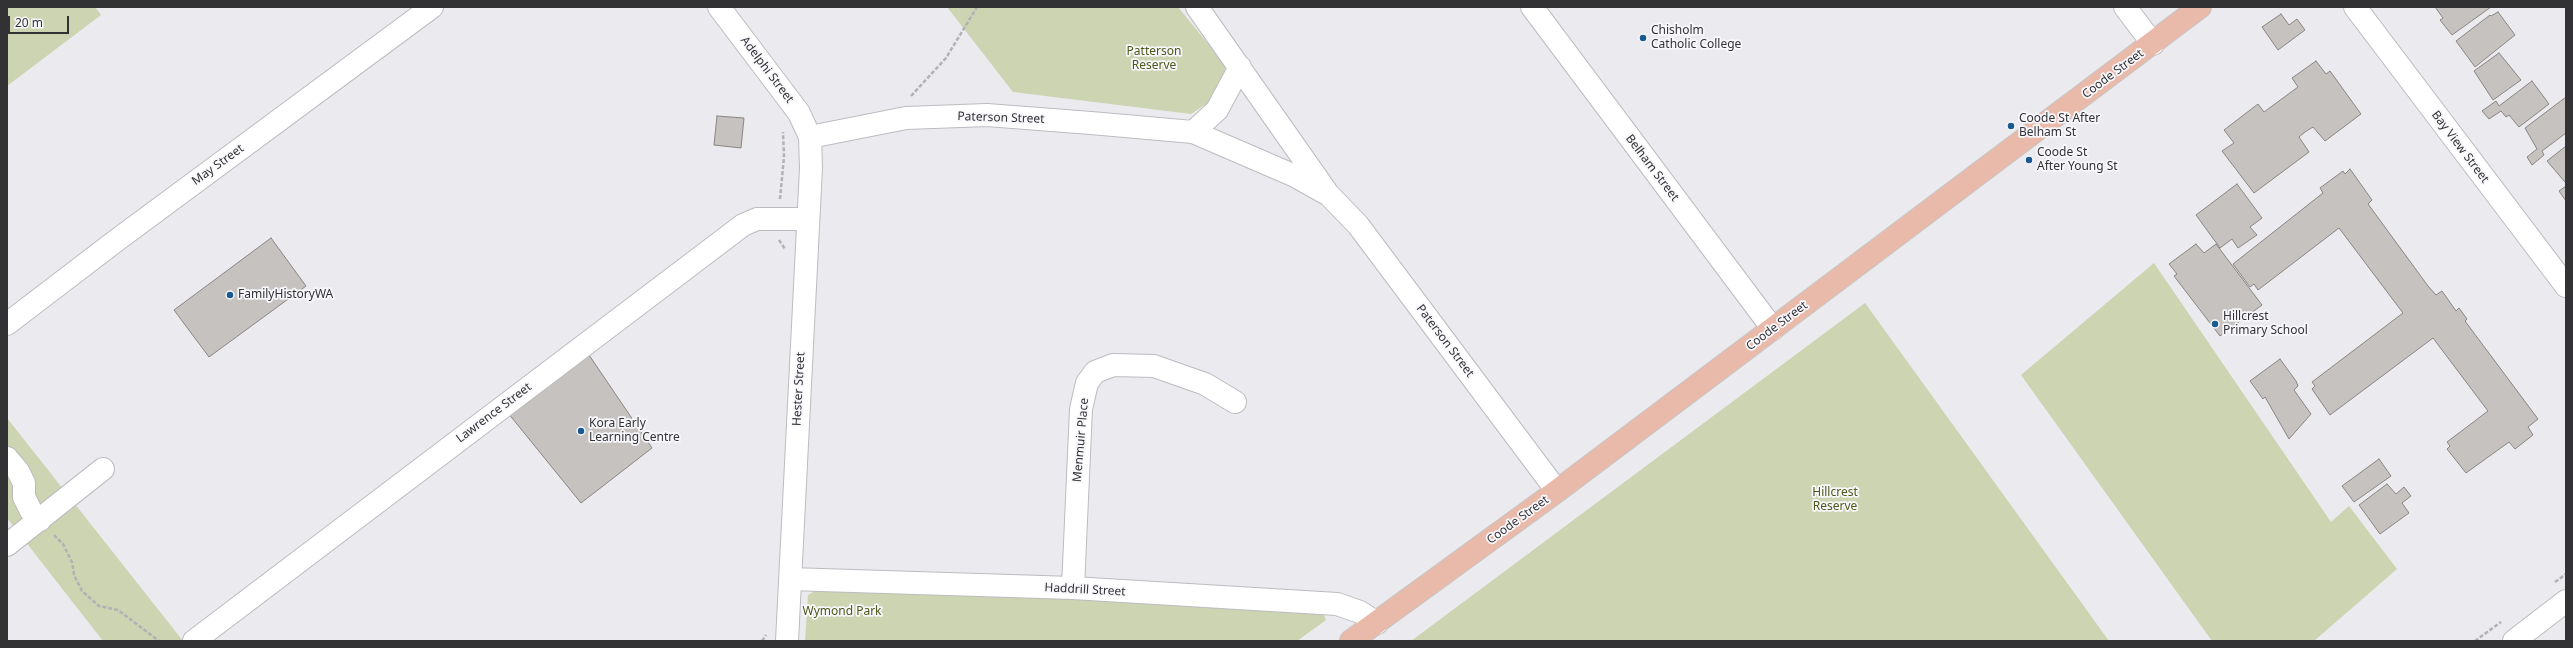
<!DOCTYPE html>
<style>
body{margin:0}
#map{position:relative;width:2573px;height:648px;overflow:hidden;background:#ebeaef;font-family:"Noto Sans",sans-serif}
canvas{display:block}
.frame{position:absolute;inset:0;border:8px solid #323234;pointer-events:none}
.scale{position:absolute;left:8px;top:16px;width:61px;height:18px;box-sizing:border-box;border:2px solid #323234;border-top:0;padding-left:5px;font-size:12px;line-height:14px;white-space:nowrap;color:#323234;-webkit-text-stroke:3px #f8f8fc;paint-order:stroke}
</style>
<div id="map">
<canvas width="2573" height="648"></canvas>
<div class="frame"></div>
<div class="scale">20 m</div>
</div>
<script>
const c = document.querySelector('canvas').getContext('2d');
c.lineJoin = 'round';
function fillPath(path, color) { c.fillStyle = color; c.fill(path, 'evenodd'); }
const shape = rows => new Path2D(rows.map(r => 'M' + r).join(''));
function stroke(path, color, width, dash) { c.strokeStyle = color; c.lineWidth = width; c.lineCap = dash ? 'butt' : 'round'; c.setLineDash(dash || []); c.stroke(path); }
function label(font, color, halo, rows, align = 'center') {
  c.font = font + ' "Noto Sans",sans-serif'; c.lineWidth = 3.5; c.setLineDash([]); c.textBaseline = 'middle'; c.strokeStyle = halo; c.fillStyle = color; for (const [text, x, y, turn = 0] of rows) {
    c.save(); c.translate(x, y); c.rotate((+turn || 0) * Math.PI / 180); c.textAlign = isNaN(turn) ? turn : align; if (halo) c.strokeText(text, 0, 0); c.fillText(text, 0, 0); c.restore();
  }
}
fillPath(shape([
 [7,7,95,7,101,15,7,86],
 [947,7,1178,7,1226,66,1215,98,1191,114,1013,92],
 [2154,263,2331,522,2349,506,2397,569,2314,641,2212,641,2021,375],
 [1865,303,2109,641,1411,641],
 [7,418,183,641,103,641,7,518],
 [830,583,1319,604,1326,620,1297,641,805,641,808,595]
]), '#ccd4b1');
const building = shape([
 [2435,7,2491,7,2452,35,2440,20,2443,18,2435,7],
 [2498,12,2515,35,2475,67,2456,41,2490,15,2491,16,2498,12],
 [2281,14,2289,25,2297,19,2305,30,2278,50,2262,27,2281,14],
 [2499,53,2521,80,2493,100,2474,71,2499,53],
 [2316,61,2326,74,2330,71,2361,114,2325,141,2313,127,2305,132,2299,137,2309,152,2254,193,2222,151,2234,143,2224,130,2258,104,2264,112,2298,87,2292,78,2316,61],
 [2532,81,2549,104,2519,127,2509,115,2506,117,2501,111,2489,119,2482,111,2496,101,2499,106,2532,81],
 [2566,97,2566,133,2542,151,2544,155,2532,165,2527,157,2537,149,2525,128,2566,97],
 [717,116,744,118,741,148,714,145,717,116],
 [2566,146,2566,181,2565,182,2547,161,2566,146],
 [2350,169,2372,200,2368,204,2428,286,2436,295,2442,291,2456,311,2459,308,2467,319,2465,321,2538,419,2528,427,2533,435,2515,449,2509,442,2466,473,2447,449,2450,446,2447,442,2488,411,2433,338,2330,415,2312,389,2315,386,2312,382,2403,313,2339,228,2258,290,2254,284,2250,287,2233,264,2323,193,2320,188,2343,171,2345,174,2350,169],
 [2237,184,2262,218,2250,227,2257,235,2238,248,2232,239,2220,248,2196,215,2237,184],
 [2566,186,2566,201,2559,191,2566,186],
 [271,238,306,286,209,357,174,310,271,238],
 [2196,244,2204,253,2216,244,2262,305,2220,336,2174,276,2177,274,2169,264,2196,244],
 [587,352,652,448,581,503,508,413,587,352],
 [2280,359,2296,381,2298,386,2294,390,2311,414,2289,439,2265,397,2263,399,2250,381,2280,359],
 [2379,459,2391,476,2354,502,2342,486,2379,459],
 [2387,484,2396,494,2404,487,2411,496,2402,503,2409,513,2380,534,2359,505,2387,484]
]);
fillPath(building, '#c5c2bf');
stroke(building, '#888582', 1);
const minor = shape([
 [719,7,799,113,810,137,811,168,787,641],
 [1197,7,1326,191],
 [1532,7,1773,329],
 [2125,7,2153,44],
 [2355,7,2566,286],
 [1193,132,1217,110,1240,67],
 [810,137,906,118,987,115,1091,123,1193,132,1295,176,1329,195,1358,225,1557,491],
 [7,324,117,240,432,7],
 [7,458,18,471,24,483,24,497,31,511,40,520],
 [7,545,103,469],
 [790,579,1073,588,1337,604,1360,612,1377,623],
 [1073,588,1081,409,1087,383,1095,372,1113,365,1154,366,1205,384,1235,402],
 [194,641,743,225,757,219,807,219],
 [2514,641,2566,601]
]);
const major = shape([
 [1351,641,1557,491,2200,7]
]);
stroke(minor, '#bcbcc0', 24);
stroke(major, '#c6c6c6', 24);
stroke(shape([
 [911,96,946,58,977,7],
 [780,199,784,157,783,132],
 [779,240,785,249],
 [54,535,63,544,72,562,74,575,82,591,99,606,118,610,159,641],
 [2555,582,2566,574],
 [762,641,766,635],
 [2475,641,2501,622]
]), '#b2b1b5', 2.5, [4, 2]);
stroke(minor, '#fff', 22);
stroke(major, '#e9baaa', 22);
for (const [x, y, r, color] of [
 [1643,38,4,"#1b5a90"],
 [2011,126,4,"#1b5a90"],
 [2029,160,4,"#1b5a90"],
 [230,295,4,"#1b5a90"],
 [2215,324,4,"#1b5a90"],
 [581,431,4,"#1b5a90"]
]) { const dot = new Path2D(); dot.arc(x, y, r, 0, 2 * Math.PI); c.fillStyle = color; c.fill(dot); stroke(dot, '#f8f8fc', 1.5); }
label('12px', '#323234', '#f8f8fc', [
 ["Chisholm",1651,31],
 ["Catholic College",1651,45],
 ["Coode St After",2019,119],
 ["Belham St",2019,133],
 ["Coode St",2037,153],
 ["After Young St",2037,167],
 ["FamilyHistoryWA",238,295],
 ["Hillcrest",2223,317],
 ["Primary School",2223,331],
 ["Kora Early",589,424],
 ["Learning Centre",589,438]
], 'left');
label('12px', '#4e5819', '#f8f8fc', [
 ["Patterson",1154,52],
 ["Reserve",1154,66],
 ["Hillcrest",1835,493],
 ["Reserve",1835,507],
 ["Wymond Park",842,612]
]);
label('12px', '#323234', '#f8f8fc', [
 ["Adelphi Street",767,70,53],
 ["Coode Street",2113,74,-37],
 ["Paterson Street",1001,118,2],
 ["Bay View Street",2460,147,53],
 ["May Street",218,165,-36],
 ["Belham Street",1652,168,53],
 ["Coode Street",1777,326,-37],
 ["Paterson Street",1445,341,53],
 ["Hester Street",799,389,-87],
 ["Lawrence Street",494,413,-37],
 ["Menmuir Place",1081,440,-85],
 ["Coode Street",1518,520,-36],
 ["Haddrill Street",1085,590,3]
]);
</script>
